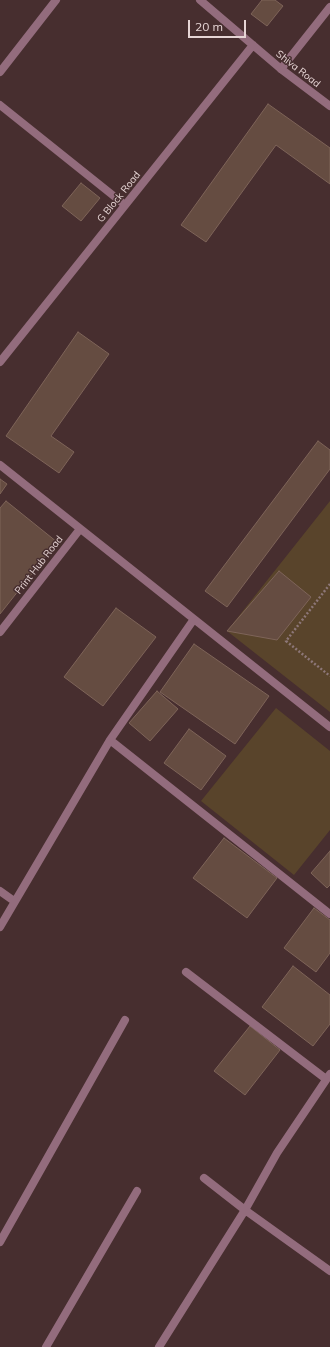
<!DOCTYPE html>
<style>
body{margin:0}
#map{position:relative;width:330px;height:1347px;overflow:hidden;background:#472e2f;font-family:Mulish,sans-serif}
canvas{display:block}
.scale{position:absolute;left:188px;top:20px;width:58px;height:18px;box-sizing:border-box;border:2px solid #e6d5d5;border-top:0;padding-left:5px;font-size:12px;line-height:14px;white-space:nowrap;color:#e6d5d5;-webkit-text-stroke:3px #472e2f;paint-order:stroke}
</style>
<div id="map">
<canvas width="330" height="1347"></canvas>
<div class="scale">20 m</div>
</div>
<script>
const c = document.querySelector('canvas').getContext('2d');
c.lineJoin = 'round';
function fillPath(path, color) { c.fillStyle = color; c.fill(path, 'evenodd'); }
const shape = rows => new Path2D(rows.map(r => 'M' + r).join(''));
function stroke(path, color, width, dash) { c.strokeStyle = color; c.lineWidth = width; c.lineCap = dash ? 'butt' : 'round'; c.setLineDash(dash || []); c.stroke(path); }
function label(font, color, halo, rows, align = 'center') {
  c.font = font + ' Mulish,sans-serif'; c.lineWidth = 3; c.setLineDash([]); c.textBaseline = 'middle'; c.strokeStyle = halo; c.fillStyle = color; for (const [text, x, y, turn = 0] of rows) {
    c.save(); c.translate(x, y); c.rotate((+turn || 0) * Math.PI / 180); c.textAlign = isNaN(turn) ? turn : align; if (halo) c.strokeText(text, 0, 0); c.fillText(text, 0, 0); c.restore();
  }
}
fillPath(shape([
 [330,501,330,712,227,631],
 [276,708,330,751,330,830,294,875,201,801]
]), '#59442b');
const building = shape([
 [262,0,275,0,283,6,267,26,251,14,262,0],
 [268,104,330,148,330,184,276,145,206,242,181,225,268,104],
 [81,183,100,198,81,221,62,206,81,183],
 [78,332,109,354,51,436,74,452,59,473,6,436,78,332],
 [318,441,330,450,330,469,227,607,205,591,318,441],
 [0,479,7,484,0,494,0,479],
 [6,501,57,542,0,614,0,508,6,501],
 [279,571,311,597,277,640,227,631,279,571],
 [116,608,156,637,103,706,64,677,116,608],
 [194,644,269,696,235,744,160,692,194,644],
 [157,691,178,709,150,741,129,723,157,691],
 [189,729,226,756,201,790,164,763,189,729],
 [224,838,277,878,247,918,193,878,224,838],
 [330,851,330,885,327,888,311,873,330,851],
 [314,908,330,920,330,953,316,972,284,948,314,908],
 [293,966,330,995,330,1024,313,1046,262,1007,293,966],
 [250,1026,280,1050,245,1095,214,1071,250,1026]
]);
fillPath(building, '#654c41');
stroke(building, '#7e6459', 1);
stroke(shape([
 [330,584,286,641,330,676]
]), '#8d7778', 2.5, [2, 2]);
stroke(shape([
 [281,69,330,7]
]), '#936c7d', 8);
stroke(shape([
 [200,0,281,69,330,106],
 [0,72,56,0],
 [0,105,125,205],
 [0,362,253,45],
 [0,465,330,727],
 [0,632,80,529],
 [110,740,330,914],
 [0,891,14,901],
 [0,927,110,740,194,619],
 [186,972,326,1079],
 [204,1178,245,1210,330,1271],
 [0,1242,125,1020],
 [46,1347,137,1191],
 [159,1347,245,1210,277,1153,330,1074]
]), '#936c7d', 8);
label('10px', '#e6d5d5', '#472e2f', [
 ["Shiva Road",298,69,38],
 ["G Block Road",119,197,-51],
 ["Print Hub Road",39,565,-52]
]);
</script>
